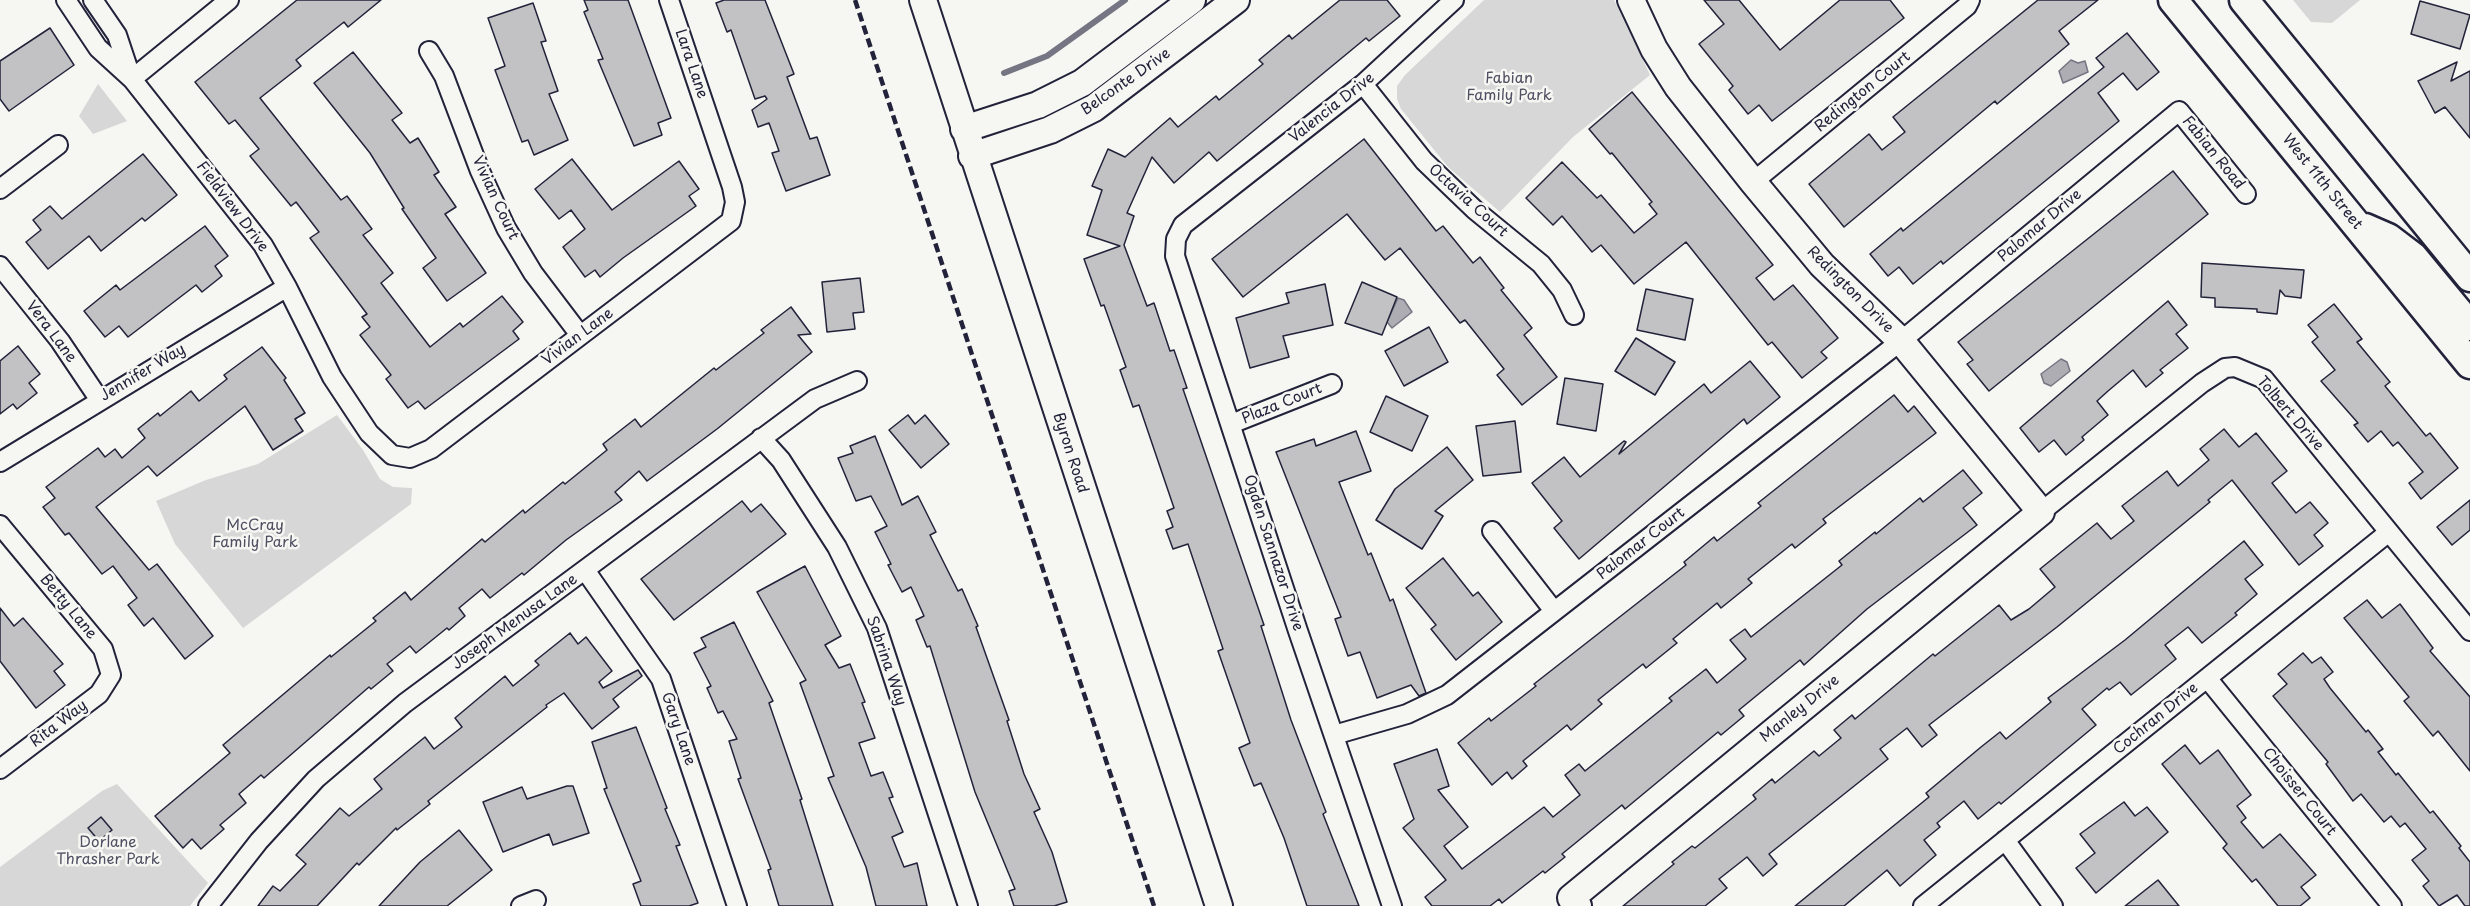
<!DOCTYPE html>
<style>
body{margin:0}
canvas{display:block;background:#f6f6f2}
</style>
<canvas width="2470" height="906"></canvas>
<script>
const c = document.querySelector('canvas').getContext('2d');
c.lineJoin = 'round';
function fillPath(path, color) { c.fillStyle = color; c.fill(path, 'evenodd'); }
const shape = rows => new Path2D(rows.map(r => 'M' + r).join(''));
function stroke(path, color, width, dash) { c.strokeStyle = color; c.lineWidth = width; c.lineCap = dash ? 'butt' : 'round'; c.setLineDash(dash || []); c.stroke(path); }
function label(font, color, halo, rows, align = 'center') {
  c.font = font + ' "Playpen Sans",sans-serif'; c.lineWidth = 5; c.setLineDash([]); c.textBaseline = 'middle'; c.strokeStyle = halo; c.fillStyle = color; for (const [text, x, y, turn = 0] of rows) {
    c.save(); c.translate(x, y); c.rotate((+turn || 0) * Math.PI / 180); c.textAlign = isNaN(turn) ? turn : align; if (halo) c.strokeText(text, 0, 0); c.fillText(text, 0, 0); c.restore();
  }
}
fillPath(shape([
 [1484,0,1614,0,1650,75,1573,137,1500,212,1448,167,1401,109,1397,99,1397,86,1405,75],
 [2293,0,2360,0,2332,23,2311,22],
 [98,84,127,121,93,134,79,116],
 [337,415,363,450,380,479,393,487,412,488,411,504,243,628,175,544,156,501,206,480,258,464],
 [117,784,208,883,190,906,0,906,0,867,102,791]
]), '#d7d7d7');
const water = shape([
 [2071,60,2078,63,2085,61,2088,72,2063,83,2059,71,2071,60],
 [1398,298,1404,300,1412,312,1392,328,1387,322,1398,298],
 [2061,359,2067,362,2070,371,2051,386,2044,383,2041,374,2061,359]
]);
fillPath(water, '#adadb3');
stroke(water, '#757583', 1.5);
stroke(shape([
 [1004,73,1047,56,1125,0]
]), '#757583', 6);
const building = shape([
 [297,0,381,0,348,27,344,22,296,60,301,66,260,98,341,200,347,196,372,229,363,235,393,273,381,283,430,347,460,323,463,327,502,296,523,322,513,331,519,339,425,409,418,401,408,408,386,379,391,375,360,335,370,327,362,317,367,314,310,238,319,232,296,202,291,206,250,156,259,149,235,120,229,124,195,82,297,0],
 [584,0,628,0,671,118,658,123,662,135,634,146,598,60,603,59,584,12,588,10,584,0],
 [724,0,765,0,794,74,787,77,810,139,817,137,830,175,786,191,772,153,779,151,769,123,758,127,752,110,767,99,765,96,755,99,731,30,727,32,716,3,724,0],
 [1340,0,1387,0,1400,16,1369,41,1366,38,1217,161,1209,152,1174,183,1152,157,1127,213,1134,216,1124,245,1147,306,1154,303,1170,351,1174,350,1187,388,1183,389,1264,625,1261,626,1291,720,1326,812,1323,814,1359,906,1307,906,1284,838,1261,783,1254,786,1239,748,1250,743,1218,651,1223,649,1188,544,1173,549,1166,530,1173,527,1167,511,1174,508,1139,405,1133,407,1120,370,1126,367,1104,305,1101,306,1084,259,1120,246,1087,235,1102,190,1092,186,1108,149,1125,157,1170,118,1178,127,1216,96,1219,100,1263,64,1259,60,1289,35,1292,39,1340,0],
 [1704,0,1739,0,1780,50,1840,0,1890,0,1904,18,1772,121,1759,105,1748,114,1729,90,1733,86,1699,44,1724,24,1704,0],
 [2038,0,2098,0,2059,31,2069,44,1997,104,1995,101,1844,227,1809,184,1869,134,1882,150,1905,132,1893,117,2038,0],
 [2420,1,2470,15,2460,49,2411,34,2420,1],
 [533,3,546,41,541,42,558,91,549,94,568,140,534,155,528,140,522,142,495,70,505,66,488,18,533,3],
 [50,28,74,65,9,111,0,99,0,61,50,28],
 [2127,33,2159,72,2137,90,2123,73,2098,93,2119,121,1943,264,1941,261,1913,284,1899,267,1888,276,1870,254,1901,228,1903,231,2104,67,2096,58,2127,33],
 [353,52,402,113,392,120,410,143,418,138,439,172,434,175,456,207,445,214,486,273,447,301,423,268,436,258,402,209,404,208,370,153,314,83,353,52],
 [2457,62,2451,81,2470,71,2470,138,2445,107,2435,113,2418,81,2457,62],
 [1632,92,1773,265,1756,278,1774,300,1793,285,1838,338,1821,352,1827,358,1802,378,1772,342,1768,345,1686,242,1634,284,1601,245,1592,252,1562,216,1553,225,1526,198,1562,162,1597,198,1601,195,1634,233,1657,214,1649,204,1652,202,1612,153,1610,154,1589,129,1632,92],
 [1364,139,1436,231,1443,226,1473,263,1480,257,1504,288,1501,290,1532,328,1524,335,1557,377,1522,405,1497,375,1504,369,1465,320,1460,323,1400,248,1385,260,1347,214,1243,297,1212,259,1364,139],
 [143,154,177,195,145,221,142,218,101,251,89,236,48,269,26,242,41,230,33,220,50,206,62,219,143,154],
 [572,159,612,210,679,161,699,189,689,196,696,206,623,258,600,277,595,270,585,277,563,247,585,229,571,210,559,219,535,189,572,159],
 [2173,171,2208,214,1989,391,1967,364,1973,360,1958,342,2173,171],
 [205,226,228,256,215,266,222,276,202,292,196,285,128,337,119,326,105,337,84,311,116,285,120,290,205,226],
 [2202,263,2304,270,2301,298,2285,296,2280,290,2277,314,2257,312,2257,309,2215,307,2215,298,2201,297,2202,263],
 [860,278,864,312,853,313,855,329,827,332,822,282,860,278],
 [1362,282,1397,297,1382,335,1345,323,1362,282],
 [1325,284,1333,325,1283,336,1289,357,1250,368,1236,318,1289,303,1286,293,1325,284],
 [1646,289,1693,299,1685,340,1637,330,1646,289],
 [2168,301,2187,325,2176,334,2188,348,2160,370,2163,373,2146,387,2133,370,2108,391,2097,401,2108,415,2082,437,2084,440,2066,455,2054,440,2039,452,2020,428,2168,301],
 [2334,304,2362,339,2357,342,2390,382,2385,386,2426,436,2430,433,2458,468,2421,499,2409,483,2423,472,2398,442,2393,446,2381,431,2368,442,2354,425,2358,423,2321,381,2335,370,2312,342,2318,337,2308,325,2334,304],
 [791,307,811,334,798,335,812,352,717,429,647,481,639,471,615,492,622,500,566,540,524,575,522,573,490,598,482,589,459,608,465,616,449,630,447,628,416,653,410,646,387,664,393,671,371,689,369,687,264,778,261,775,239,794,246,803,220,825,224,829,201,849,192,839,183,848,155,816,230,753,223,745,330,655,331,657,376,621,373,618,405,592,411,600,482,539,485,542,523,510,525,513,563,482,565,484,607,450,603,444,635,419,641,427,714,368,716,370,764,333,761,330,791,307],
 [1429,327,1448,362,1404,386,1385,351,1429,327],
 [1636,338,1675,362,1655,395,1615,371,1636,338],
 [18,346,40,374,29,383,37,393,17,409,13,404,0,414,0,361,18,346],
 [262,347,286,378,284,380,305,413,295,419,303,431,273,450,245,406,157,476,148,466,96,507,149,570,157,564,213,636,185,659,153,618,144,626,128,605,137,598,113,566,102,574,69,533,65,535,43,507,55,498,46,487,98,448,105,457,115,449,122,458,145,438,138,429,158,413,160,416,191,391,199,401,227,379,224,375,262,347],
 [1750,361,1780,397,1747,424,1744,419,1579,559,1554,528,1562,521,1532,483,1564,457,1580,477,1624,441,1626,442,1619,454,1704,384,1711,393,1750,361],
 [1565,378,1603,384,1596,431,1557,424,1565,378],
 [1894,395,1908,412,1914,406,1936,433,1823,519,1826,523,1795,548,1792,544,1748,579,1752,583,1721,608,1717,603,1673,639,1677,643,1646,668,1643,664,1598,700,1602,704,1571,730,1567,725,1523,761,1527,766,1512,779,1507,772,1492,785,1458,743,1489,718,1491,721,1536,686,1534,684,1686,565,1684,562,1714,537,1717,541,1761,506,1758,503,1894,395],
 [1386,396,1428,416,1412,451,1370,432,1386,396],
 [908,415,915,424,925,415,949,444,921,468,889,430,908,415],
 [1515,421,1521,472,1483,476,1476,426,1515,421],
 [2224,429,2239,447,2256,433,2287,471,2272,483,2296,513,2310,502,2328,523,2314,535,2323,546,2299,565,2232,480,2208,500,2210,502,2057,627,1929,725,1937,735,1922,747,1907,728,1880,749,1888,759,1769,854,1777,864,1763,876,1747,857,1719,879,1727,888,1705,906,1623,906,1674,864,1672,862,1692,846,1695,848,1756,799,1753,795,1772,779,1775,783,1814,751,1819,756,1841,738,1834,730,1852,715,1855,719,1933,654,1935,656,1999,605,2011,620,2029,609,2055,587,2040,569,2097,523,2111,539,2134,521,2122,506,2167,471,2178,486,2209,460,2200,449,2224,429],
 [1356,431,1371,471,1339,482,1368,555,1371,553,1390,601,1393,599,1426,693,1419,696,1411,685,1377,698,1360,652,1348,656,1335,619,1341,617,1276,452,1314,439,1316,446,1356,431],
 [875,436,902,505,918,496,936,532,930,535,958,591,962,589,978,626,976,627,1009,720,1007,721,1024,774,1040,809,1034,812,1052,852,1067,902,1054,906,1014,906,1009,891,1015,889,975,792,930,646,927,647,916,620,924,616,911,587,902,592,888,565,891,564,875,532,887,526,871,496,856,501,838,458,853,453,850,446,875,436],
 [1447,447,1473,480,1435,511,1443,516,1422,549,1376,520,1395,489,1447,447],
 [1963,470,1982,493,1963,508,1977,525,1867,609,1804,665,1800,660,1739,710,1744,716,1721,735,1718,732,1625,809,1622,805,1562,854,1565,857,1545,873,1543,871,1502,903,1499,899,1490,906,1432,906,1425,897,1446,880,1403,828,1414,819,1394,764,1437,749,1449,786,1438,790,1468,827,1444,846,1462,869,1544,807,1553,817,1580,795,1565,775,1579,764,1585,771,1672,701,1669,698,1706,669,1717,683,1746,659,1730,640,1745,629,1751,637,1842,565,1839,561,1875,532,1876,534,1920,498,1923,502,1963,470],
 [2470,500,2470,530,2452,545,2437,527,2470,500],
 [742,501,751,512,761,504,786,534,674,620,641,579,742,501],
 [2244,541,2263,565,2245,579,2257,594,2235,613,2237,615,2202,643,2188,627,2165,645,2176,659,2131,695,2120,682,2109,690,2107,688,2082,709,2096,725,2001,804,1999,802,1978,819,1964,801,1937,823,1940,827,1924,840,1936,855,1900,886,1887,870,1844,906,1795,906,1929,797,1926,793,1981,747,2000,732,2006,739,2051,702,2048,698,2125,640,2244,541],
 [1443,558,1473,596,1478,592,1502,622,1456,660,1431,629,1436,625,1406,588,1443,558],
 [805,566,841,636,825,645,839,668,850,664,865,702,862,703,875,738,859,743,871,776,883,772,893,797,889,798,903,832,892,837,904,867,917,863,927,906,876,906,866,867,828,778,834,776,800,683,806,680,757,592,805,566],
 [2367,600,2382,618,2400,604,2433,648,2430,651,2470,697,2470,771,2438,731,2433,736,2404,701,2409,697,2344,618,2367,600],
 [0,608,14,626,23,618,63,664,54,671,65,685,36,708,0,661,0,608],
 [734,622,773,701,769,703,802,799,800,800,833,906,779,906,768,870,771,869,738,779,741,778,729,741,737,739,723,711,718,713,707,688,711,686,694,653,706,647,701,638,734,622],
 [570,633,578,644,586,637,612,671,599,682,603,688,638,670,642,676,613,699,619,707,592,729,564,693,546,705,547,707,428,801,430,804,397,830,396,828,359,865,357,863,317,906,258,906,273,886,280,891,306,864,296,855,340,808,349,816,382,789,374,779,403,755,425,737,434,749,462,727,455,718,505,676,513,686,539,665,535,661,570,633],
 [2303,653,2312,663,2321,657,2333,672,2324,679,2330,688,2366,732,2368,730,2383,749,2378,752,2396,775,2398,773,2430,813,2433,811,2461,846,2459,848,2470,862,2470,906,2465,906,2457,895,2439,906,2423,886,2429,881,2412,860,2426,849,2405,823,2400,827,2391,816,2384,822,2361,794,2353,801,2326,764,2328,762,2273,696,2287,684,2278,674,2303,653],
 [636,727,667,808,665,809,680,845,676,846,698,903,689,906,641,906,633,884,641,881,604,789,607,788,592,742,636,727],
 [2185,745,2200,764,2218,750,2251,795,2237,806,2246,818,2241,822,2263,848,2280,834,2316,875,2301,887,2310,898,2300,906,2278,906,2256,879,2252,882,2223,848,2227,844,2162,764,2185,745],
 [567,786,573,786,589,833,553,845,549,834,503,852,483,802,522,787,527,799,567,786],
 [2124,802,2135,816,2147,807,2168,832,2096,893,2076,868,2095,853,2080,834,2124,802],
 [101,817,112,830,99,841,88,828,101,817],
 [459,830,492,870,447,906,379,906,420,862,459,830],
 [2158,880,2179,906,2125,906,2158,880]
]);
fillPath(building, '#c2c2c4');
stroke(building, '#22223b', 1.5);
const street = shape([
 [66,0,98,48,132,79,263,245,287,287,332,377,369,433,392,455,410,458,431,449,731,221,735,202,732,187,669,0],
 [93,0,117,35,131,77],
 [429,51,444,76,480,171,506,228,533,273,580,335],
 [132,79,229,0],
 [1363,84,1424,161,1475,210,1541,264,1562,290,1574,315],
 [1753,182,1967,6,1970,0],
 [0,189,58,145],
 [0,266,60,341,99,399],
 [1231,424,1332,384],
 [761,438,781,460,837,547,877,628,968,906],
 [0,462,287,287],
 [2041,512,2202,383,2225,368,2235,367,2264,379,2470,631],
 [0,525,103,649,111,675,99,694,0,769],
 [1492,531,1554,611],
 [585,570,661,679,737,906],
 [2207,678,2392,906],
 [1334,735,1407,714,1447,695,1901,341,2179,111,2246,194],
 [2005,840,2053,906],
 [208,906,259,841,316,779,405,703,815,399,857,381],
 [521,906,536,900],
 [1392,906,1298,631,1175,256,1176,239,1183,225,1363,84,1454,0],
 [1923,906,2389,532]
]);
const secondary = shape([
 [923,0,1219,906],
 [964,129,1038,105,1082,83,1192,0],
 [972,156,1050,130,1094,108,1236,0],
 [1578,906,1571,898,2041,512,1901,341,1822,265,1753,182,1678,87,1654,49,1631,0]
]);
const primary = shape([
 [2173,0,2470,364],
 [2244,0,2470,277],
 [2365,228,2388,238,2413,257,2470,326]
]);
stroke(street, '#22223b', 22);
stroke(secondary, '#22223b', 30);
stroke(primary, '#22223b', 33);
stroke(street, '#f6f6f2', 18);
stroke(secondary, '#f6f6f2', 26);
stroke(primary, '#f6f6f2', 28);
stroke(shape([
 [855,0,1154,906]
]), '#22223b', 4.5, [9, 4.5]);
label('15px', '#22223b', '#f6f6f2', [
 ["Lara Lane",691,64,71],
 ["Belconte Drive",1126,82,-35],
 ["Redington Court",1863,92,-39],
 ["Valencia Drive",1332,108,-38],
 ["Fabian Road",2213,153,51],
 ["West 11th Street",2322,182,51],
 ["Vivian Court",495,198,65],
 ["Octavia Court",1468,201,42],
 ["Fieldview Drive",232,207,53],
 ["Palomar Drive",2040,226,-40],
 ["Redington Drive",1850,290,45],
 ["Vera Lane",51,332,53],
 ["Vivian Lane",578,337,-37],
 ["Jennifer Way",143,373,-31],
 ["Plaza Court",1282,404,-22],
 ["Tolbert Drive",2290,414,49],
 ["Byron Road",1070,453,72],
 ["Palomar Court",1641,544,-38],
 ["Ogden Sannazor Drive",1273,553,72],
 ["Betty Lane",68,607,50],
 ["Joseph Menusa Lane",515,622,-36],
 ["Sabrina Way",886,661,71],
 ["Manley Drive",1800,709,-39],
 ["Cochran Drive",2156,719,-39],
 ["Rita Way",59,724,-37],
 ["Gary Lane",678,729,71],
 ["Choisser Court",2299,792,51]
]);
label('15px', '#4f4f62', '#f6f6f2', [
 ["Fabian",1509,79],
 ["Family Park",1509,96],
 ["McCray",255,526],
 ["Family Park",255,543],
 ["Dorlane",108,843],
 ["Thrasher Park",108,860]
]);
</script>
